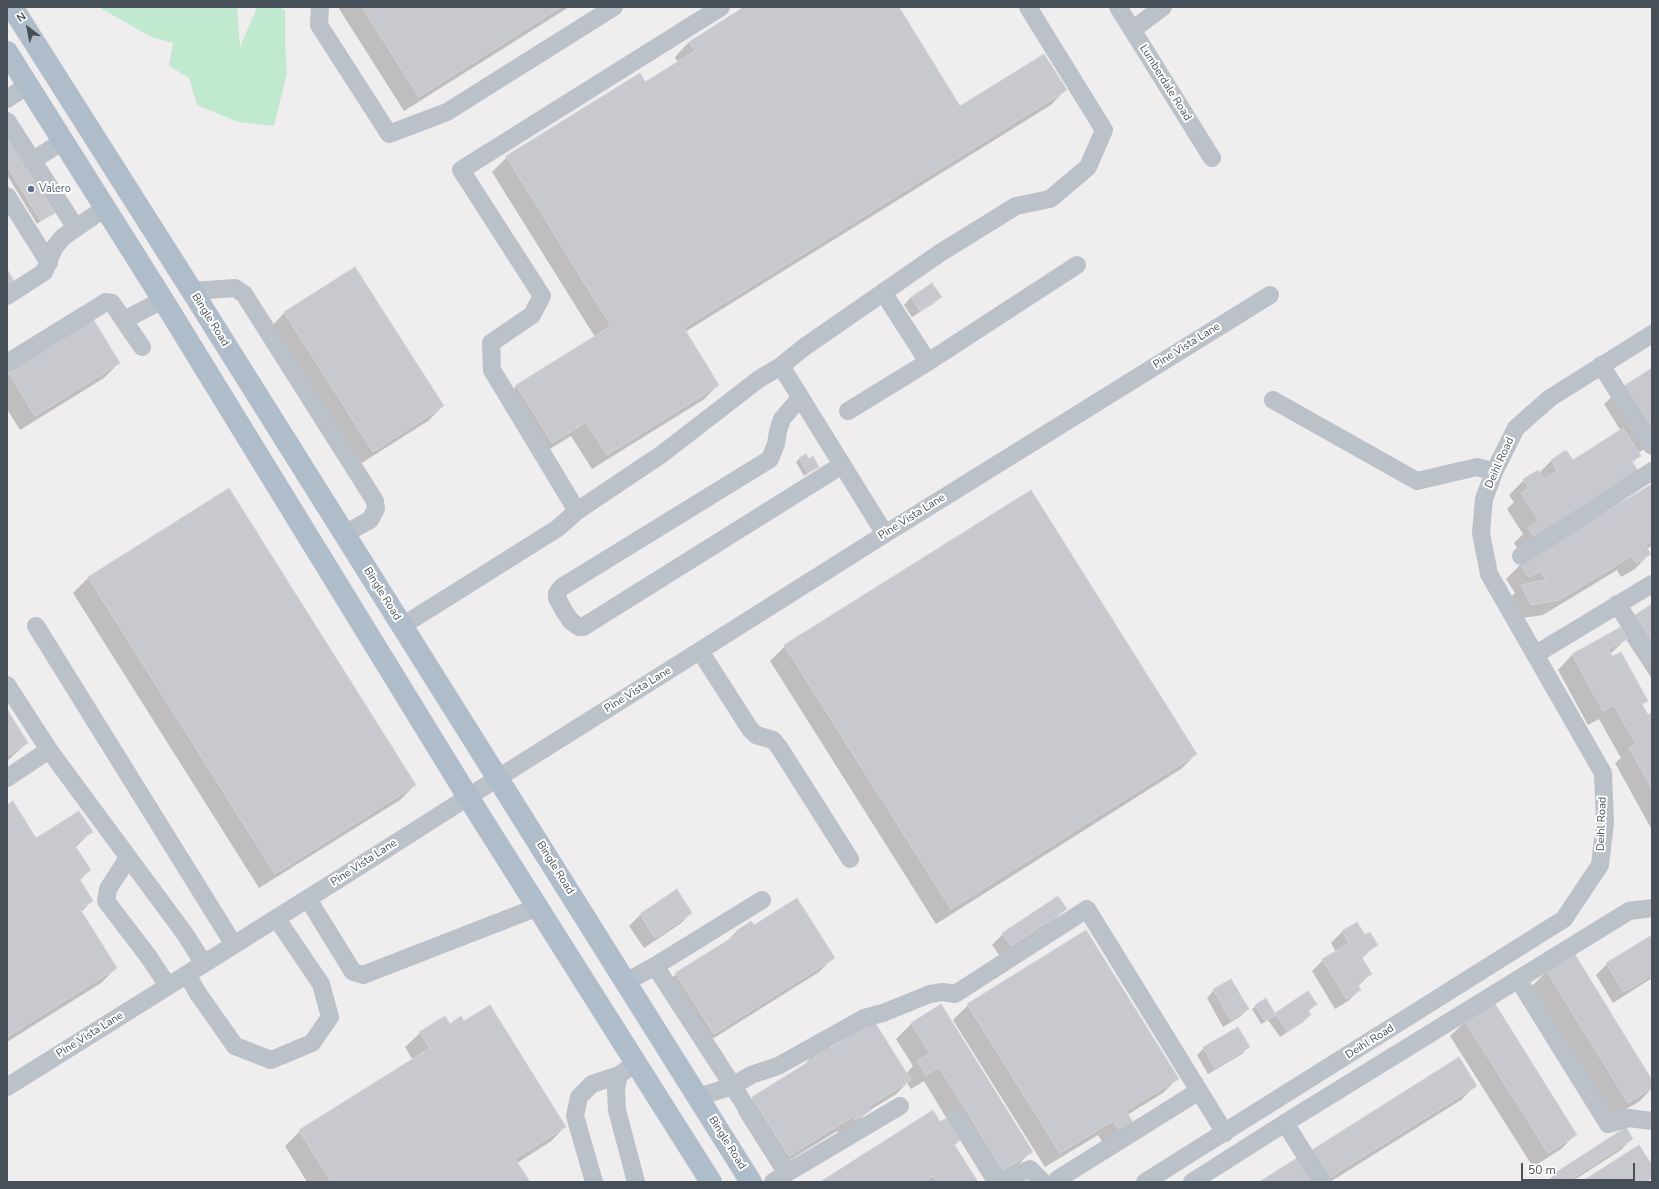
<!DOCTYPE html>
<style>
body{margin:0}
#map{position:relative;width:1659px;height:1189px;overflow:hidden;background:#efeded;font-family:"Nunito Sans",sans-serif}
canvas{display:block}
.frame{position:absolute;inset:0;border:8px solid #475058;pointer-events:none}
.north{position:absolute;left:8px;top:8px;width:40px;height:40px;-webkit-text-stroke:3px #fff;paint-order:stroke;rotate:328deg;font-size:11px;font-weight:700;line-height:16px;text-align:center;color:#475058}
.north::after{content:'';display:block;margin:auto;width:14px;height:18px;background:#475058;clip-path:polygon(50% 0,100% 100%,50% 72%,0 100%)}
.scale{position:absolute;left:1521px;top:1163px;width:114px;height:18px;box-sizing:border-box;border:2px solid #475058;border-top:0;padding-left:5px;font-size:12px;line-height:14px;white-space:nowrap;color:#475058;-webkit-text-stroke:3px #fff;paint-order:stroke}
</style>
<div id="map">
<canvas width="1659" height="1189"></canvas>
<div class="frame"></div>
<div class="north">N</div>
<div class="scale">50 m</div>
</div>
<script>
const c = document.querySelector('canvas').getContext('2d');
c.lineJoin = 'round';
function fillPath(path, color) { c.fillStyle = color; c.fill(path, 'evenodd'); }
const shape = rows => new Path2D(rows.map(r => 'M' + r).join(''));
function stroke(path, color, width, dash) { c.strokeStyle = color; c.lineWidth = width; c.lineCap = dash ? 'butt' : 'round'; c.setLineDash(dash || []); c.stroke(path); }
function label(font, color, halo, rows, align = 'center') {
  c.font = font + ' "Nunito Sans",sans-serif'; c.lineWidth = 4; c.setLineDash([]); c.textBaseline = 'middle'; c.strokeStyle = halo; c.fillStyle = color; for (const [text, x, y, turn = 0] of rows) {
    c.save(); c.translate(x, y); c.rotate((+turn || 0) * Math.PI / 180); c.textAlign = isNaN(turn) ? turn : align; if (halo) c.strokeText(text, 0, 0); c.fillText(text, 0, 0); c.restore();
  }
}
fillPath(shape([
 [101,7,237,7,240,47,257,7,279,7,285,10,285,41,287,73,274,126,238,122,197,105,189,78,169,66,173,43,151,37,102,9]
]), '#c0e9d0');
fillPath(shape([
 [338,7,569,7,404,111],
 [746,7,897,7,960,107,1065,90,1051,105,685,332,718,385,703,400,592,469,571,436,537,457,502,401,516,386,595,337,492,172,507,157,645,83,678,63,675,57,689,42],
 [7,138,54,212,37,224,7,175],
 [355,268,443,406,428,421,357,466,270,328,284,313],
 [911,297,940,297,933,304,912,317,904,305],
 [119,363,104,378,20,430,7,409,7,374,9,373],
 [1652,369,1649,446,1638,453,1639,456,1632,463,1521,554,1514,543,1523,534,1507,509,1514,502,1509,495,1524,480,1539,473,1551,461,1566,452,1572,462,1621,431,1604,404,1619,390],
 [799,459,808,460,818,466,804,476,796,462],
 [1652,485,1652,546,1646,549,1649,554,1635,569,1621,577,1617,570,1543,615,1516,619,1507,601,1515,593,1506,579,1521,564],
 [228,490,415,785,400,800,259,888,73,593,88,578],
 [1652,606,1652,679,1626,639,1610,654,1647,700,1641,706,1647,716,1652,714,1652,830,1615,763,1621,758,1599,719,1588,725,1558,670,1572,655,1622,630,1636,616],
 [785,646,1196,754,1181,769,936,924,770,661],
 [7,711,27,743,7,761],
 [7,806,35,840,91,832,75,848,90,870,79,881,92,901,81,912,116,968,101,983,7,1042],
 [677,891,691,913,680,924,644,948,629,926,640,915],
 [1066,909,1054,920,1000,956,992,945,1003,934],
 [751,923,753,926,834,957,819,972,698,1048,661,989,676,974,724,944,736,932],
 [1357,923,1365,937,1376,945,1361,959,1371,974,1358,986,1360,990,1348,1001,1335,1009,1312,971,1323,960,1336,952,1331,943,1342,932],
 [1652,936,1652,978,1613,1003,1596,975,1607,964],
 [1574,955,1652,1081,1652,1088,1640,1101,1613,1117,1532,986,1547,971],
 [1214,990,1248,1009,1241,1016,1223,1027,1207,998],
 [1316,1004,1308,1012,1310,1015,1303,1022,1280,1037,1268,1020,1261,1024,1252,1009,1256,1006,1275,1015],
 [941,1005,1032,1151,1017,1166,992,1182,986,1182,960,1140,954,1146,977,1182,822,1182,947,1119,924,1081,911,1089,907,1083,895,1095,867,1112,854,1126,840,1135,837,1131,774,1170,738,1113,753,1098,800,1069,813,1055,830,1050,906,1074,913,1066,896,1039,911,1024],
 [968,1005,1178,1078,1163,1093,1127,1115,1134,1125,1106,1148,1098,1135,1045,1167,953,1020],
 [464,1022,565,1127,550,1142,517,1163,529,1182,307,1182,285,1146,300,1131,413,1060,405,1047,420,1033],
 [1465,1022,1576,1134,1561,1149,1533,1167,1450,1036],
 [1249,1046,1242,1054,1208,1074,1197,1055,1204,1048],
 [1476,1085,1461,1100,1330,1182,1261,1182],
 [1632,1138,1621,1150,1571,1182,1547,1182,1553,1176],
 [1652,1167,1652,1177,1647,1182,1583,1182]
]), '#0003');
const building = shape([
 [362,7,561,7,419,97,362,7],
 [744,7,899,7,960,106,1044,54,1067,90,684,328,719,385,607,455,586,422,552,443,516,385,611,326,506,156,640,73,645,82,695,51,689,42,744,7],
 [7,136,55,213,41,221,7,166,7,136],
 [355,267,444,406,373,452,284,312,355,267],
 [7,269,14,281,7,286,7,269],
 [932,283,942,297,920,311,911,297,932,283],
 [93,319,120,363,35,416,8,372,93,319],
 [1652,368,1652,440,1619,389,1652,368],
 [1623,428,1641,456,1632,461,1640,474,1536,540,1528,528,1539,521,1521,493,1529,488,1523,479,1538,470,1544,479,1557,471,1551,460,1566,450,1573,460,1623,428],
 [806,454,809,459,813,456,819,467,808,473,799,458,806,454],
 [1652,484,1652,541,1645,545,1651,554,1636,563,1632,556,1559,600,1531,605,1521,585,1546,580,1540,571,1529,577,1520,563,1652,484],
 [229,488,416,785,275,874,88,577,229,488],
 [1031,490,1197,754,951,909,784,645,1031,490],
 [1652,604,1652,641,1635,615,1652,604],
 [1621,627,1628,639,1608,649,1612,656,1621,652,1648,701,1642,704,1648,715,1652,712,1652,788,1629,748,1636,744,1614,705,1603,711,1572,654,1621,627],
 [7,709,28,743,7,756,7,709],
 [13,801,36,838,79,811,93,832,74,844,91,870,79,878,93,901,80,909,117,968,7,1037,7,805,13,801],
 [677,889,692,913,655,938,640,914,677,889],
 [1058,896,1067,909,1011,946,1002,933,1058,896],
 [797,898,835,958,714,1034,675,973,738,934,736,931,751,921,754,925,797,898],
 [1357,922,1365,935,1370,932,1378,945,1361,956,1372,974,1357,983,1361,990,1347,999,1322,959,1349,943,1342,931,1357,922],
 [1086,930,1179,1079,1126,1111,1135,1126,1121,1134,1113,1121,1060,1153,967,1004,1086,930],
 [1652,935,1652,975,1624,992,1606,963,1652,935],
 [1574,953,1652,1080,1652,1088,1628,1103,1546,970,1574,953],
 [1231,979,1249,1009,1231,1020,1213,989,1231,979],
 [1308,991,1317,1004,1308,1010,1311,1015,1287,1031,1275,1013,1308,991],
 [1266,998,1276,1015,1265,1021,1255,1005,1266,998],
 [1494,1002,1577,1135,1548,1153,1465,1021,1494,1002],
 [941,1004,1033,1152,1003,1170,939,1067,926,1075,917,1061,930,1053,911,1023,941,1004],
 [490,1005,566,1127,515,1159,530,1182,331,1182,299,1130,430,1048,419,1032,445,1016,450,1024,461,1016,464,1021,490,1005],
 [874,1021,911,1080,868,1107,870,1111,855,1120,852,1117,789,1156,752,1097,815,1058,813,1055,828,1045,830,1048,874,1021],
 [1238,1027,1250,1047,1215,1068,1203,1047,1238,1027],
 [1459,1057,1477,1086,1329,1178,1312,1150,1459,1057],
 [933,1110,940,1122,950,1116,964,1137,954,1144,978,1182,937,1182,933,1176,924,1182,820,1182,933,1110],
 [1626,1127,1633,1139,1567,1182,1556,1182,1552,1175,1626,1127],
 [1639,1145,1652,1165,1652,1176,1643,1182,1581,1182,1639,1145],
 [1297,1158,1312,1182,1259,1182,1297,1158]
]);
fillPath(building, '#c7c9cf');
stroke(building, '#d1d3d8', 1);
stroke(shape([
 [320,7,319,25,389,134,447,112,614,7],
 [1118,7,1212,158],
 [1132,30,1163,7],
 [7,99,28,85],
 [7,121,76,228],
 [32,161,63,141],
 [7,196,49,263],
 [192,291,235,288,244,294,375,501,376,509,370,520,344,534],
 [883,292,928,362,1077,265],
 [7,296,44,272,54,248,63,237,105,208],
 [124,320,163,300],
 [7,363,106,302,112,303,142,347],
 [1601,365,1652,446],
 [781,366,803,348,940,253,1016,206,1050,199,1088,167,1104,130,1028,7],
 [800,398,782,419,778,431,776,444,770,459,562,587,557,593,557,598,564,611,571,621,579,627,583,627,842,465],
 [1273,400,1417,481,1477,467,1494,472],
 [848,411,928,362],
 [577,511,492,370,491,343,532,315,542,296,461,170,721,7],
 [1521,556,1652,471],
 [1617,604,1652,658],
 [36,626,234,945],
 [402,626,558,528,577,511,662,454,759,379,781,366,885,534],
 [700,651,750,729,756,735,773,740,779,747,850,859],
 [1536,654,1652,584],
 [7,685,49,750,185,934,204,964],
 [7,778,49,750],
 [128,858,108,889,106,901,148,956,168,986],
 [308,899,353,972,363,975,538,907],
 [762,900,655,966,733,1086,787,1173,900,1106],
 [187,974,197,992,235,1046,271,1060,312,1043,330,1017,321,984,277,919],
 [1518,979,1608,1124,1629,1118,1652,1121],
 [626,982,655,966],
 [626,1070,619,1075,616,1089,617,1110,636,1182],
 [7,1087,339,879,498,778,885,534,1270,295],
 [698,1097,733,1086,751,1075,778,1066,864,1018,883,1013,930,994,943,992,955,994,1087,909,1225,1133],
 [956,1117,999,1181],
 [1285,1123,1629,911,1652,908],
 [594,1182,575,1116,579,1097,592,1084,619,1075],
 [773,1182,787,1173],
 [998,1182,1030,1169,1043,1182],
 [1058,1182,1058,1179,1199,1091],
 [1145,1182,1564,919,1600,865,1605,823,1603,773,1489,574,1481,533,1484,499,1494,472,1516,428,1550,398,1652,334],
 [1192,1182,1285,1123,1322,1182]
]), '#bac1c8', 18);
stroke(shape([
 [12,7,192,291,751,1182],
 [7,52,163,300,468,797,711,1182]
]), '#afbcc9', 22);
for (const [x, y, r, color] of [
 [31,189,4,"#5c6f8a"]
]) { const dot = new Path2D(); dot.arc(x, y, r, 0, 2 * Math.PI); c.fillStyle = color; c.fill(dot); stroke(dot, '#fff', 1.5); }
label('11px', '#475058', '#fff', [
 ["Lumberdale Road",1165,83,58],
 ["Bingle Road",210,320,58],
 ["Pine Vista Lane",1187,346,-32],
 ["Deihl Road",1500,463,-66],
 ["Pine Vista Lane",912,517,-32],
 ["Bingle Road",382,594,58],
 ["Pine Vista Lane",638,690,-32],
 ["Deihl Road",1602,824,-88],
 ["Pine Vista Lane",364,863,-33],
 ["Bingle Road",555,868,58],
 ["Pine Vista Lane",90,1035,-32],
 ["Deihl Road",1370,1042,-32],
 ["Bingle Road",727,1143,58]
]);
label('11px', '#4e5e75', '#fff', [
 ["Valero",39,189]
], 'left');
</script>
